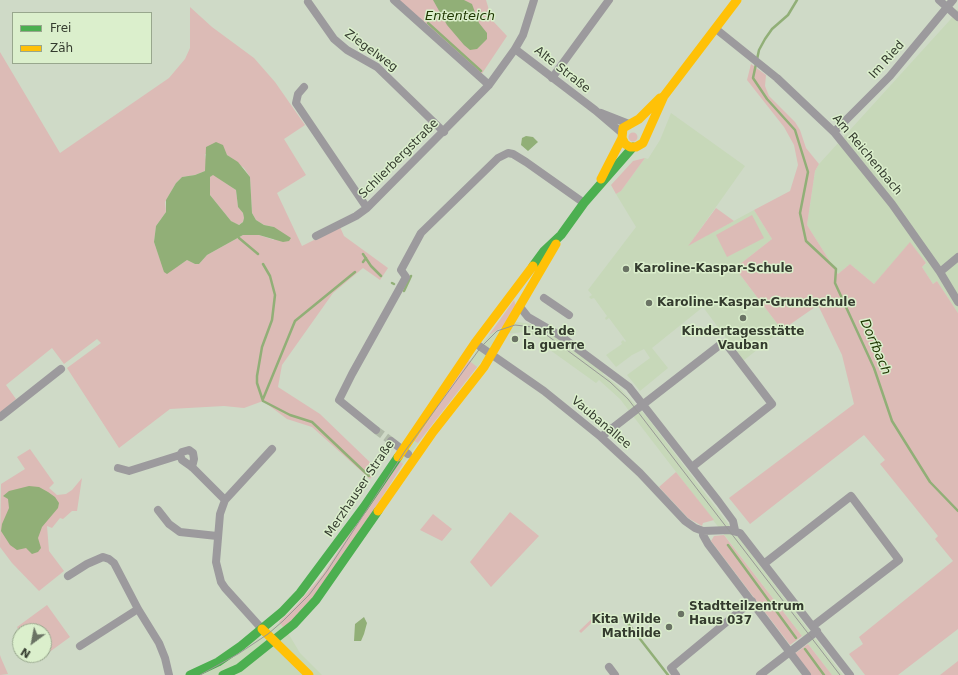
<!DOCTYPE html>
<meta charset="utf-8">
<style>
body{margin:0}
#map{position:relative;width:958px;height:675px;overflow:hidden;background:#cfdac7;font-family:"DejaVu Sans",sans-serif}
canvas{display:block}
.legend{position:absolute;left:12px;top:12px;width:140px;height:52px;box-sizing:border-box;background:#dbefcc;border:1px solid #98a78d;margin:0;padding:5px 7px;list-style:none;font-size:12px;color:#343b2e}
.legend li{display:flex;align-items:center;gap:8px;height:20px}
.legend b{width:20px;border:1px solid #98a78d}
.north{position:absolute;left:12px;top:623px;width:40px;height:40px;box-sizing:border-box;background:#dbefcc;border:1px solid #98a78d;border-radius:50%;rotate:212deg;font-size:11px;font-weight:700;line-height:16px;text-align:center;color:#343b2e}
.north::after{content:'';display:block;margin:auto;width:14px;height:18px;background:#6a7364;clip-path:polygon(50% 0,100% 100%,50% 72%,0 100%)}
</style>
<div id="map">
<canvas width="958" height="675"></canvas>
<ul class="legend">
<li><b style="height:5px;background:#4caf50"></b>Frei</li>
<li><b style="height:5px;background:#ffc107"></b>Zäh</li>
</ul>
<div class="north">N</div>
</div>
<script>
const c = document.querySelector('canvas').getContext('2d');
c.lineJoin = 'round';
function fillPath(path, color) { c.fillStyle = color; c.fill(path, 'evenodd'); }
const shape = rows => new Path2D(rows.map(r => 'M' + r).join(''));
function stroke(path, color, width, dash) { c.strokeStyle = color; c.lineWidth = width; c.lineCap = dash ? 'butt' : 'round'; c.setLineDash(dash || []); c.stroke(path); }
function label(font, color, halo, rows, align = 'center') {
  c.font = font + ' "DejaVu Sans",sans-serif'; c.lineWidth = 3; c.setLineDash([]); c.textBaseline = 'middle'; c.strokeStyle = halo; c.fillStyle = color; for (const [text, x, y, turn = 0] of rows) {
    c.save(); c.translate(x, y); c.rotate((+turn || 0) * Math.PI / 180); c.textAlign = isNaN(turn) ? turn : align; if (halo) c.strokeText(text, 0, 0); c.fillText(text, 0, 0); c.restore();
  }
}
fillPath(shape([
 [958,9,958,313,937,281,933,284,922,267,926,264,910,243,874,284,850,264,838,274,807,225,815,171,819,164,950,20],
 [671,113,745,166,689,245,754,210,772,239,735,268,782,330,743,361,703,307,652,348,668,368,640,391,627,375,650,358,644,349,632,355,616,367,606,355,622,344,621,342,623,340,625,342,626,341,609,318,606,320,605,318,607,316,594,298,591,299,589,297,592,295,588,290,636,227,616,194,621,191,645,158,648,159,660,140],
 [518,322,531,324,550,336,552,333,605,371,603,374,617,385,647,417,843,675,832,675,620,399,599,380,596,383,543,345,545,342,538,337,524,332,504,334,485,357,429,428,403,464,333,574,285,628,300,653,322,675,196,675,263,634,279,622,295,607,323,574,476,351,489,335,496,329,510,323]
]), '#c7d8b9');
fillPath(shape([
 [399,0,486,0,492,20,507,36,481,75],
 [190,7,212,27,254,58,275,82,305,125,284,139,306,175,277,193,302,246,340,227,344,236,388,268,380,280,363,268,333,293,282,365,278,387,320,414,349,442,377,469,370,479,312,427,287,419,263,401,244,408,224,406,170,409,119,448,67,368,101,343,97,339,64,364,52,348,6,385,16,399,0,413,0,52,60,153,169,78,185,59,190,48],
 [205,154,227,155,244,168,250,177,252,213,256,220,264,225,274,227,274,240,259,235,243,235,207,255,199,264,195,264,187,260,178,266,161,262,154,242,156,226,166,212,165,202,176,183,182,177,195,175,205,171,207,165],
 [751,64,766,75,765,86,769,96,795,122,800,130,806,148,819,164,815,171,807,225,838,274,850,264,874,284,910,242,926,263,922,267,933,284,937,281,958,313,958,629,898,675,865,675,849,654,863,644,859,637,953,561,935,539,938,536,880,464,885,460,864,435,750,524,729,498,854,404,842,355,818,305,782,330,735,268,772,239,754,210,790,191,798,165,794,145,784,127,747,80],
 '628.5 137a4.5 4.5 0 1 1 9 0a4.5 4.5 0 1 1-9 0Z',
 [645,158,621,191,616,194,611,185,633,161],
 [213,174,236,190,238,207,243,213,244,218,243,222,238,225,231,221,210,195,210,177],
 [716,208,734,221,688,246],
 [752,215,764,238,727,257,716,235],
 [514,300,516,306,504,326,489,335],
 [467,359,477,367,418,443,416,442,411,439],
 [30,449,54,483,49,488,57,495,66,494,72,490,82,478,77,511,72,511,63,519,60,518,52,528,47,526,49,551,64,571,39,591,12,563,0,547,1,484,25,469,17,457],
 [398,460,403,464,333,574,285,629,279,622,295,607,323,574],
 [676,472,714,520,703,523,702,526,688,518,659,487],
 [510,512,539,536,491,587,470,562],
 [433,514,452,529,442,541,420,530],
 [724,535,802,636,790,645,711,541,714,536],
 [47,605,70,637,40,659,37,655,44,655,44,631,20,632,17,627],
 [600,611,602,613,581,633,579,631],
 [808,644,832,675,810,675,794,654],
 [0,655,1,658,8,674,0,675],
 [958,661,958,675,940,675]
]), '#dcbbb6');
fillPath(shape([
 [433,0,464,0,472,4,479,23,487,33,487,39,477,49,470,50,464,45,447,25],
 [526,136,533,137,538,142,528,151,521,145,522,138],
 [216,142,223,145,227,155,238,162,250,177,252,213,256,220,264,225,274,227,291,238,289,241,283,242,259,235,243,235,207,255,199,264,195,264,187,260,167,274,164,272,154,242,156,226,166,212,166,200,176,183,182,177,195,175,205,171,206,147],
 [213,175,236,190,238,207,243,213,244,218,243,222,239,225,231,221,210,195,210,177],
 [29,486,39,487,48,492,55,497,59,503,58,508,42,527,38,538,41,548,38,552,32,554,26,548,17,550,10,545,1,531,2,524,9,508,8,499,3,496,9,491],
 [364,617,367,623,364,634,361,641,354,641,355,624]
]), '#91af77');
stroke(shape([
 [797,0,788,15,772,29,765,39,759,50,753,78,767,99,795,130,808,172,800,213,806,241,836,269,835,283,874,368,892,421,930,482,958,511],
 [428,23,481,71],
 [239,238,258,254],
 [363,254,371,266,381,276],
 [363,262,366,258],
 [263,264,270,276,275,295,272,320,262,347,257,376,257,383,263,401,290,415,312,422,369,476],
 [392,283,394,284],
 [404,291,411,276],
 [263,399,295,321,355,272],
 [728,545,796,638],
 [623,617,668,675],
 [805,649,824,675]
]), '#91af77', 2.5);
stroke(shape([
 [376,430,391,441]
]), '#b0baa8', 8, [8, 4]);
stroke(shape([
 [394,0,489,85],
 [939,0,958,17],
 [308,2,334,39,347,50,377,67,444,132],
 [716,29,777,78,834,132,892,204,940,272,958,302],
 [515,49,595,110,622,133],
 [552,78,609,0],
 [304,87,298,94,296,103,367,208],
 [601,113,629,124],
 [834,132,890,76,953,0],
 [316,236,356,216,367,208,489,85,515,49,523,35,534,0],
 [940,272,958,257],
 [544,298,569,315],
 [520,307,528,317,559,335,629,387,719,502,733,521,735,530],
 [475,343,544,391,601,437,640,473,685,521,695,528,703,531,729,530,740,533,850,675],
 [0,417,61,369],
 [376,430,339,400,352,374,406,277,401,270,421,233,498,158,508,153,513,154,526,162,584,203],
 [601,437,721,344,724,344,727,345,772,404,692,467],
 [391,441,408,454],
 [180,455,182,452,189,450,193,453,194,459,192,467],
 [118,468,129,471,180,455,182,460,192,467,225,500],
 [158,510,169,524,180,532,217,536],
 [703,531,703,535,708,544,807,675],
 [765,563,851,496,899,560,813,626],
 [68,576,87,564,103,557,109,559,114,563,138,609,159,643,165,658,169,675],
 [262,629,225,588,221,582,216,562,220,514,225,500,272,449],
 [80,646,138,609],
 [609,667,615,675],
 [676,675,671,668,752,601],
 [760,675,817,631]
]), '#9c9a9d', 8);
stroke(shape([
 [533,266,544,251,561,235,584,203,633,147],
 [190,675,218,662,241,646,282,612,300,593,364,507,398,457],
 [223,675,239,668,294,624,316,600,378,511]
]), '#4caf50', 9);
stroke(shape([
 [622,138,625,144,630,147,636,147,643,143,664,96,737,0],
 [601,179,622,138,623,128,639,119,660,98],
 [398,457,475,343,533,266],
 [378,511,433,432,484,367,556,244],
 [262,629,309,675]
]), '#ffc107', 9);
stroke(shape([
 [200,675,238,654,268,634,283,621,309,595,327,571,405,451,481,347,497,331,515,325,532,327,548,336,610,382,628,399,840,675]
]), '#989996', 1);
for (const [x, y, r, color] of [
 [626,269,4,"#6a7364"],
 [649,303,4,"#6a7364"],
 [743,318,4,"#6a7364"],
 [515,339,4,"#6a7364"],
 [681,614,4,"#6a7364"],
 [669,627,4,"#6a7364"]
]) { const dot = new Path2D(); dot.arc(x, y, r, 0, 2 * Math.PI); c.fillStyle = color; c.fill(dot); stroke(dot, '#dbefcc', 1.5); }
label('12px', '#343b2e', '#dbefcc', [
 ["Ziegelweg",371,51,36],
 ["Im Ried",887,60,-48],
 ["Alte Straße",562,70,38],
 ["Am Reichenbach",867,155,50],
 ["Schlierbergstraße",399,159,-45],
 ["Vaubanallee",601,423,40],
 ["Merzhauser Straße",360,489,-56]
]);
label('bold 12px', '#343b2e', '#dbefcc', [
 ["Karoline-Kaspar-Schule",634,269],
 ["Karoline-Kaspar-Grundschule",657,303],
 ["L'art de",523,332],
 ["la guerre",523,346],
 ["Kindertagesstätte",743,332,"center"],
 ["Vauban",743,346,"center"],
 ["Stadtteilzentrum",689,607],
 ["Haus 037",689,621],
 ["Kita Wilde",661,620,"right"],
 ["Mathilde",661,634,"right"]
], 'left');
label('italic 13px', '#1e3600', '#dbefcc', [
 ["Ententeich",460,17],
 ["Dorfbach",875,347,67]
]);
</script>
